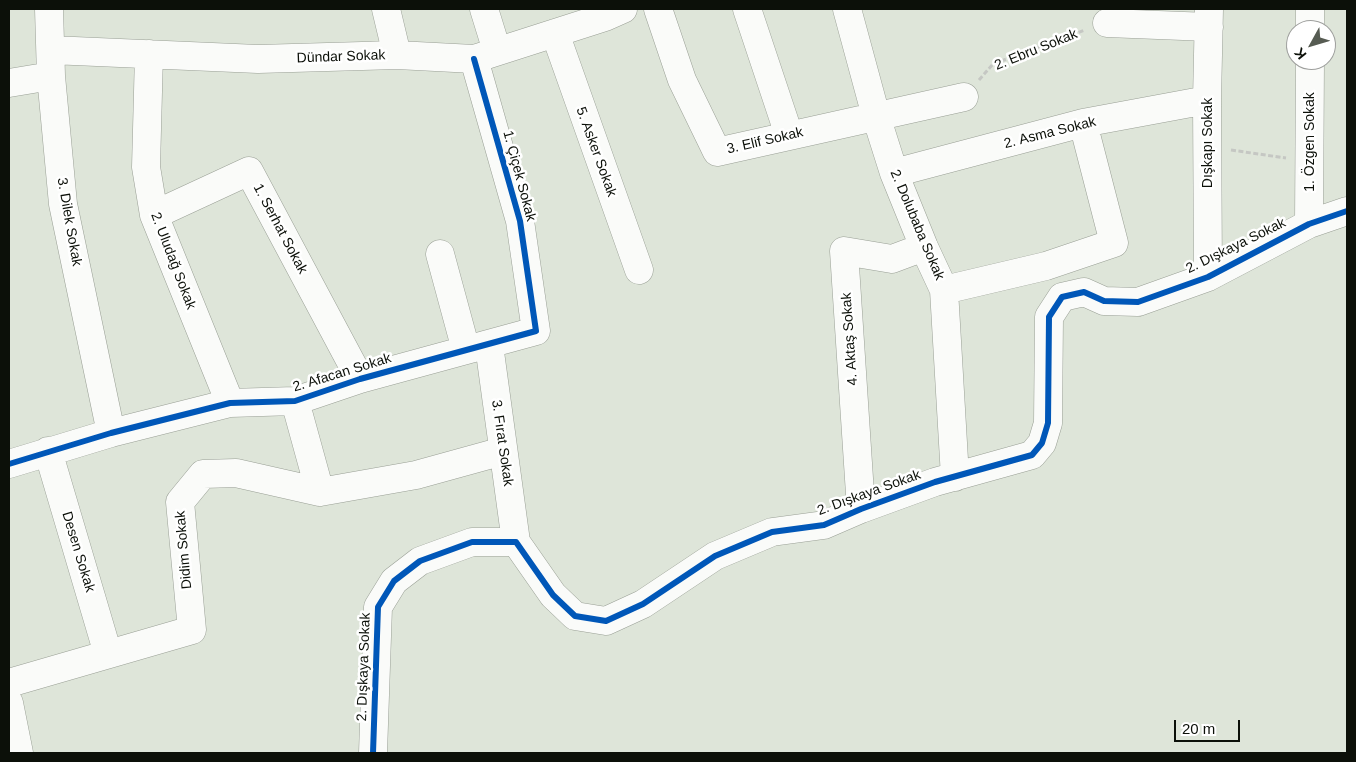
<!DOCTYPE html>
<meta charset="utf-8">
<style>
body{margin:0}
#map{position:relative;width:1356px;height:762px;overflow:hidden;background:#dee5d9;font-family:Helvetica,sans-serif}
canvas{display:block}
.frame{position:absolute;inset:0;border:10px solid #0c1009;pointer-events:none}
.north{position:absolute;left:1286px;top:20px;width:50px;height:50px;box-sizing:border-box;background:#fff;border:1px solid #9e9f9d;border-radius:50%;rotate:231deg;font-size:14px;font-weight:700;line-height:20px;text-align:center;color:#0c1009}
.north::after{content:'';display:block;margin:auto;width:18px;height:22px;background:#565b52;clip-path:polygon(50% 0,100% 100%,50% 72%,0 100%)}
.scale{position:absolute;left:1174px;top:720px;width:66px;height:22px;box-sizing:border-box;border:2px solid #0c1009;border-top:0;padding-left:6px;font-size:15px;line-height:18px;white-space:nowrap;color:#0c1009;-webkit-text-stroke:4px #fff;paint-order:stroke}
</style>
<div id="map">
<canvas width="1356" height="762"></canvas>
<div class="frame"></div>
<div class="north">K</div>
<div class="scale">20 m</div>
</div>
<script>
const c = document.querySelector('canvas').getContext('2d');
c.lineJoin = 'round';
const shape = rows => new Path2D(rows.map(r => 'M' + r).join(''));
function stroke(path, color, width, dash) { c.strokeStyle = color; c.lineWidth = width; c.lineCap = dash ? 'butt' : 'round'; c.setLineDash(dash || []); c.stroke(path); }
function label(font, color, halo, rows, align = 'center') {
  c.font = font + ' Helvetica,sans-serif'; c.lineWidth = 5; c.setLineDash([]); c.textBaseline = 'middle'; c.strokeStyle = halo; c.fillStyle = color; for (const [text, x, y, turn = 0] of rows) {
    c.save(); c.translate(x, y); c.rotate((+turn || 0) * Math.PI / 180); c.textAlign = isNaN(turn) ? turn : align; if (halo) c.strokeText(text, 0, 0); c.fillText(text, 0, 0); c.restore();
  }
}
const minor = shape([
 [49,9,51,76,63,204,111,433],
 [386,9,397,55],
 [484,9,497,51],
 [658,9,682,80,717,152,964,97],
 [747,9,789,135],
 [847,9,876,116,894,173,924,247,944,290,955,477],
 [1107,23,1209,27],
 [1310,30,1310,9],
 [555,33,639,270],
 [51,50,258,59,397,55,474,59,605,17,623,9],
 [149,54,146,167,154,215,230,403],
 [9,83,51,76],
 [894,173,1083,123,1207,100],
 [154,215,249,171,360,379],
 [1309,224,1310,60],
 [440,254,466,350],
 [1208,277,1207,100,1209,9],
 [944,290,1046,266,1114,243,1083,123],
 [489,345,516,542],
 [295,401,320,492],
 [48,451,108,654],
 [9,464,111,433,230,403,295,401,360,379,536,331,520,221,474,59],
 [861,509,844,251,892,259,924,247],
 [9,683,192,630,180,502,203,474,236,473,320,492,416,475,503,451],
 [9,703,19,753],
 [373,753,378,607,394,581,420,561,472,542,516,542,553,595,575,616,606,621,643,604,715,556,772,532,824,525,861,509,935,482,1032,455,1042,443,1048,423,1049,317,1062,297,1084,292,1104,301,1138,302,1208,277,1309,224,1347,211]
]);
stroke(minor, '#999f95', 29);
stroke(shape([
 [979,80,993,64,1085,30],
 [1231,150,1286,158]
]), '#c5c7c3', 3, [5, 2.5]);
stroke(minor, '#fafbf9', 28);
stroke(shape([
 [9,464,111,433,230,403,295,401,360,379,536,331,520,221,474,59],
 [373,753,378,607,394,581,420,561,472,542,516,542,553,595,575,616,606,621,643,604,715,556,772,532,824,525,861,509,935,482,1032,455,1042,443,1048,423,1049,317,1062,297,1084,292,1104,301,1138,302,1208,277,1309,224,1347,211]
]), '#0057b8', 6);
label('14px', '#0c1009', '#fff', [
 ["2. Ebru Sokak",1036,50,-22],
 ["Dündar Sokak",341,57,-2],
 ["2. Asma Sokak",1050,133,-14],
 ["3. Elif Sokak",765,141,-13],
 ["1. Özgen Sokak",1310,142,-90],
 ["Dışkapı Sokak",1208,143,-90],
 ["5. Asker Sokak",596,152,70],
 ["1. Çiçek Sokak",519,176,75],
 ["3. Dilek Sokak",69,222,80],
 ["2. Dolubaba Sokak",917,225,67],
 ["1. Serhat Sokak",280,229,62],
 ["2. Dışkaya Sokak",1236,246,-26],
 ["2. Uludağ Sokak",173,261,69],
 ["4. Aktaş Sokak",850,339,-94],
 ["2. Afacan Sokak",342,373,-17],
 ["3. Fırat Sokak",502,443,82],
 ["2. Dışkaya Sokak",869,493,-20],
 ["Didim Sokak",184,550,-95],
 ["Desen Sokak",78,552,73],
 ["2. Dışkaya Sokak",364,667,-88]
]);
</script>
